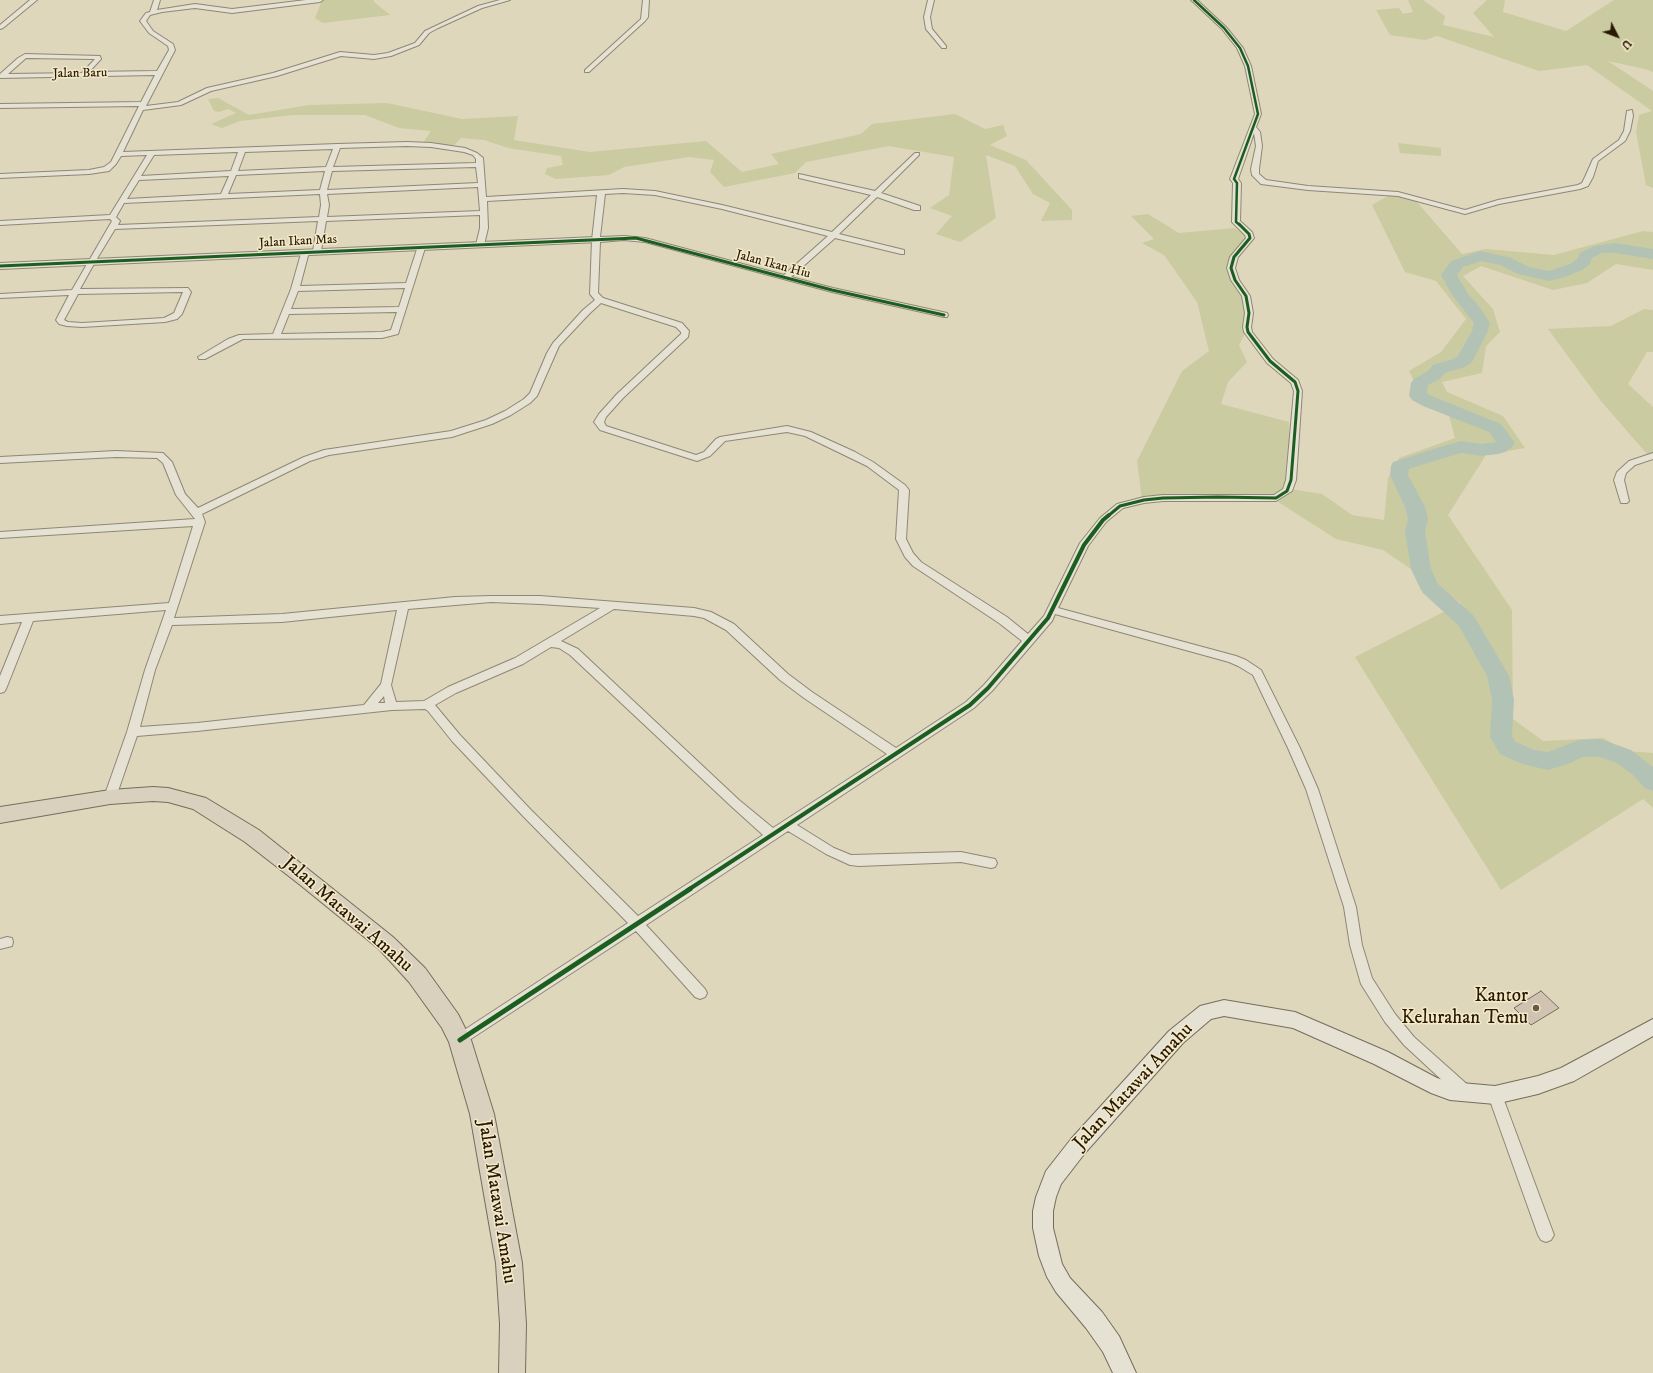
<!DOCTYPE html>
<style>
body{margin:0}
#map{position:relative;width:1653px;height:1373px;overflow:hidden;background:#dfd7bb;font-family:"IM FELL DW Pica",serif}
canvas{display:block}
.north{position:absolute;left:1597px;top:16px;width:40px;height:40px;-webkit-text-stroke:3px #f4eac9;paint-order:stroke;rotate:132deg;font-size:11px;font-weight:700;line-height:16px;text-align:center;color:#281905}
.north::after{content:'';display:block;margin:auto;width:14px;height:18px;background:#281905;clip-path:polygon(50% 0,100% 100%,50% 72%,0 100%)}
</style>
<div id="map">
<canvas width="1653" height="1373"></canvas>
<div class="north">U</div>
</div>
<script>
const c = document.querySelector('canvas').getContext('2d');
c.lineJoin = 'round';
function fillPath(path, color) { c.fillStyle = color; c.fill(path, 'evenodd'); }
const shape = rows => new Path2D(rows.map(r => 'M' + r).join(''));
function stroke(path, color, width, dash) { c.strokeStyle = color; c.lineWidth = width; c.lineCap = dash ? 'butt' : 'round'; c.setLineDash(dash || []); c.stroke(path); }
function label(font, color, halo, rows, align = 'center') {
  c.font = font + ' "IM FELL DW Pica",serif'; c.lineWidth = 3; c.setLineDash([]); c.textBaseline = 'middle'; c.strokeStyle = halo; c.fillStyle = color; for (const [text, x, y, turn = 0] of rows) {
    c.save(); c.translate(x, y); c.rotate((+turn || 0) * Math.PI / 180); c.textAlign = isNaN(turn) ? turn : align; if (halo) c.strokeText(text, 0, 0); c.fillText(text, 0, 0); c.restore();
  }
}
fillPath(shape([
 [322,0,375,0,373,1,390,15,323,23,315,18],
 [1408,0,1423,0,1445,16,1443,25,1494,37,1473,13,1487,0,1505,0,1503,12,1566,31,1614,0,1653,0,1653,72,1645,69,1608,61,1653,91,1653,188,1646,185,1636,132,1639,115,1652,111,1587,65,1539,71,1437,36,1425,40,1390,35,1376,10,1399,8,1403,14,1413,12],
 [218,98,249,115,309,105,387,103,462,119,518,116,514,140,590,152,706,141,742,172,779,164,771,154,861,134,872,124,955,114,985,129,1003,125,1007,136,990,145,1026,160,1072,210,1072,220,1041,221,1050,203,1033,194,1015,166,986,155,996,218,960,242,936,234,952,216,930,208,949,195,954,157,889,146,806,162,795,173,724,187,710,172,714,160,689,157,624,167,609,175,556,179,545,174,547,168,563,165,561,156,508,148,484,140,461,138,452,147,423,143,431,131,399,128,365,115,292,115,240,121,222,128,211,124,236,113,228,109,219,112,214,111,208,99],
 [1398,143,1441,148,1441,156,1400,153],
 [1393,193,1411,195,1462,254,1486,249,1554,255,1643,231,1653,232,1653,270,1616,264,1587,283,1553,290,1481,266,1463,276,1493,309,1500,332,1486,346,1482,373,1442,382,1447,392,1503,416,1525,448,1486,455,1448,515,1512,610,1513,719,1543,741,1603,738,1626,751,1653,753,1653,808,1643,799,1501,890,1355,657,1461,603,1383,550,1336,539,1269,496,1209,494,1142,500,1137,461,1182,371,1209,351,1197,302,1164,255,1142,243,1154,239,1131,216,1148,214,1179,233,1234,228,1246,234,1248,238,1230,268,1242,291,1247,310,1246,332,1239,345,1247,362,1228,382,1221,404,1289,422,1290,466,1284,488,1322,494,1352,515,1384,520,1388,478,1399,458,1455,438,1449,415,1424,401,1409,371,1441,352,1466,319,1436,281,1405,272,1372,205],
 [1644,309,1653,310,1653,352,1647,352,1628,384,1653,407,1653,461,1600,400,1548,329,1611,326]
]), '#cacba0');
fillPath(shape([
 [1615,243,1653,249,1653,259,1615,253,1602,253,1592,258,1590,264,1582,270,1565,277,1549,281,1518,274,1500,265,1481,261,1463,267,1457,275,1468,294,1478,305,1490,323,1488,331,1472,362,1465,367,1445,373,1440,379,1428,385,1427,394,1501,424,1515,443,1512,447,1505,452,1498,454,1481,456,1461,453,1457,454,1409,469,1408,475,1425,507,1428,519,1425,531,1431,569,1438,584,1474,616,1509,676,1514,700,1512,736,1516,742,1534,750,1548,752,1579,740,1600,739,1631,750,1653,767,1653,791,1645,788,1633,775,1615,762,1599,757,1582,757,1571,763,1548,770,1522,764,1500,754,1490,737,1492,700,1487,676,1459,626,1423,593,1420,588,1411,569,1405,531,1408,519,1405,507,1390,475,1391,466,1393,462,1443,446,1461,441,1481,444,1496,442,1489,432,1423,406,1412,400,1409,396,1411,383,1414,379,1428,371,1433,365,1453,359,1458,356,1472,331,1474,323,1452,295,1441,275,1451,261,1480,251,1511,258,1529,267,1549,271,1570,264,1577,259,1580,253,1594,246,1615,243]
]), '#b2c3b6');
const building = shape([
 [1541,991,1559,1008,1531,1025,1514,1008,1541,991]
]);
fillPath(building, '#d1c3b1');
stroke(building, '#746d5d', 1);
const minor = shape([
 [30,0,37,0,3,28,0,29,0,25,30,0],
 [154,0,160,0,157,10,195,4,232,9,306,0,323,0,320,2,232,13,195,8,162,12,150,15,146,21,153,31,173,44,175,50,146,106,178,102,207,88,273,73,340,52,374,55,388,53,415,43,425,31,478,6,500,0,510,0,482,8,438,28,429,33,419,45,391,56,374,59,341,56,277,76,211,91,181,105,143,110,123,152,337,144,407,142,431,143,465,148,477,153,483,158,486,197,623,189,655,191,722,205,832,232,871,195,799,178,799,174,875,191,915,153,919,153,919,155,881,193,920,206,920,210,914,210,877,197,839,234,904,250,904,254,901,254,835,238,791,277,833,288,947,313,948,315,947,317,944,317,832,292,645,242,624,240,600,242,598,293,603,298,682,323,689,331,688,337,623,398,606,417,604,422,606,426,696,455,704,452,716,439,720,437,787,426,811,432,855,452,873,462,905,485,909,490,906,539,913,553,921,562,1007,617,1028,634,1044,616,1080,543,1100,518,1117,504,1144,497,1163,495,1274,495,1283,489,1286,480,1294,391,1291,383,1267,363,1244,332,1243,327,1245,313,1242,296,1231,280,1227,268,1230,257,1246,238,1245,235,1232,222,1233,183,1230,179,1255,114,1245,66,1237,48,1222,29,1191,0,1197,0,1226,27,1243,48,1251,66,1261,114,1256,127,1260,132,1262,146,1259,169,1259,174,1266,180,1308,186,1398,192,1465,210,1498,200,1578,185,1582,183,1585,177,1593,159,1619,140,1624,131,1627,111,1632,110,1633,116,1630,131,1625,141,1598,161,1593,177,1588,186,1580,189,1499,204,1465,214,1398,196,1308,190,1261,184,1252,175,1251,169,1256,146,1254,133,1238,179,1241,183,1240,221,1252,232,1254,238,1238,257,1235,268,1239,280,1250,296,1253,313,1251,327,1252,332,1273,359,1298,380,1302,391,1296,480,1292,491,1276,501,1163,501,1144,503,1123,508,1106,522,1088,546,1058,608,1236,656,1246,660,1261,670,1300,748,1318,789,1356,907,1362,945,1372,978,1395,1014,1414,1037,1469,1086,1471,1091,1469,1096,1464,1097,1459,1096,1404,1045,1385,1022,1361,984,1350,945,1344,907,1306,789,1288,748,1253,675,1238,666,1229,662,1055,614,1052,621,992,691,974,708,797,825,834,848,851,855,961,852,995,859,997,863,995,867,991,868,961,862,859,866,850,865,826,854,788,831,646,925,705,989,707,993,705,997,700,999,695,997,636,931,460,1046,455,1044,453,1040,455,1036,628,923,523,816,452,741,428,711,425,709,392,710,197,731,137,736,116,797,114,800,110,802,106,800,104,797,127,732,145,670,166,610,33,621,6,689,4,692,0,693,0,676,22,622,0,624,0,616,169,603,193,526,0,538,0,532,195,519,176,495,163,463,157,458,116,457,0,463,0,457,116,451,163,453,172,462,185,494,198,508,304,457,324,450,451,431,486,420,505,411,524,399,530,393,547,353,553,343,583,310,595,300,590,294,592,240,597,195,487,201,488,228,484,245,480,247,476,245,480,228,480,215,326,221,321,251,317,253,313,251,318,221,115,229,95,262,80,289,188,288,191,292,182,314,177,319,165,322,82,327,67,326,59,324,56,320,69,295,0,298,0,294,72,290,112,221,110,219,0,225,0,221,110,215,147,155,121,156,116,164,109,171,89,174,0,178,0,174,89,170,104,167,111,162,139,106,0,108,0,104,141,102,155,75,0,78,0,74,18,58,25,54,100,56,101,59,89,72,157,71,169,50,168,46,149,33,140,21,146,13,150,12,154,0],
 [26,58,95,59,82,73,8,74,26,58],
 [407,146,431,147,464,152,473,155,476,159,476,163,333,167,340,148,407,146],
 [333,149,326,167,238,171,245,152,333,149],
 [238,152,231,171,141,176,154,155,238,152],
 [476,167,478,183,327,190,332,171,476,167],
 [325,171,320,190,228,194,236,175,325,171],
 [229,176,221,194,127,199,139,180,229,176],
 [478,187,480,211,327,217,329,205,327,194,478,187],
 [623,193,655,195,722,209,828,236,784,275,645,238,624,236,600,237,605,194,623,193],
 [320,194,321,205,319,217,118,225,120,221,116,217,124,203,320,194],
 [183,292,174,313,164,318,82,323,68,322,64,320,78,294,183,292],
 [601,303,676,327,681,332,681,334,617,394,599,414,594,422,600,430,697,461,710,456,725,441,787,432,805,436,867,466,899,490,896,539,905,557,913,566,999,623,1022,641,984,685,966,702,896,748,812,692,788,674,734,624,711,612,694,608,540,596,491,596,455,597,282,614,174,618,205,522,202,514,310,461,329,455,452,437,492,424,511,415,530,403,537,396,559,346,589,314,601,303],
 [491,602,540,604,600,608,515,658,448,687,424,701,396,702,391,685,408,609,491,602],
 [614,609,694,616,704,618,726,630,780,680,804,698,887,754,773,828,739,800,578,649,561,641,614,609],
 [397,610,381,684,364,705,197,723,140,727,155,670,172,625,282,622,397,610],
 [551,647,559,648,570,655,731,806,763,835,638,916,531,810,460,735,435,705,456,693,523,664,551,647],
 [384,696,385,703,378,703,384,696],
 [643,0,649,0,648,17,645,21,589,72,585,72,585,70,641,19,643,0],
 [928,0,934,0,930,17,932,29,946,46,946,48,942,48,926,29,924,17,928,0],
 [418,246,424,246,425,248,398,334,382,338,243,339,205,359,199,359,198,357,228,339,239,335,273,334,291,289,302,250,308,250,309,252,300,286,406,283,418,246],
 [405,288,399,307,291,309,298,291,405,288],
 [397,312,391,330,382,332,281,334,289,314,397,312],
 [1653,453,1653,459,1635,465,1626,473,1624,480,1629,501,1627,503,1621,503,1614,480,1617,472,1629,461,1653,453],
 [7,937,12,938,13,942,12,946,0,949,0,939,7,937],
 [1495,1089,1500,1090,1502,1095,1554,1235,1551,1240,1546,1242,1541,1240,1538,1235,1488,1095,1490,1090,1495,1089]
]);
const tertiary = shape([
 [596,237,601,240,599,242,0,269,0,263,596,237]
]);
const secondary = shape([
 [1224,1000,1295,1012,1388,1052,1437,1078,1450,1082,1495,1086,1538,1076,1561,1068,1653,1019,1653,1036,1574,1081,1538,1094,1495,1104,1450,1100,1431,1093,1374,1064,1293,1028,1224,1016,1211,1019,1183,1043,1085,1153,1061,1184,1056,1197,1053,1211,1053,1228,1062,1264,1070,1278,1102,1312,1119,1336,1136,1373,1113,1373,1103,1352,1086,1328,1056,1292,1047,1277,1039,1256,1033,1228,1033,1211,1036,1197,1046,1171,1071,1139,1169,1031,1200,1006,1224,1000]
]);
const trunk = shape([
 [153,787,168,788,206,798,259,830,393,937,425,968,458,1014,471,1040,494,1114,522,1263,526,1324,525,1373,499,1373,500,1324,496,1263,470,1114,449,1042,442,1028,409,982,379,949,299,884,245,842,193,809,168,802,153,801,110,804,0,823,0,807,110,790,153,787]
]);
stroke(minor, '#8e8776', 2);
stroke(tertiary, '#8e8776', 2);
stroke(secondary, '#746d5d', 2);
stroke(trunk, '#746d5d', 2);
fillPath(minor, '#e5e1d3');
fillPath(tertiary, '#e5e1d3');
fillPath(secondary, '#e5e1d3');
fillPath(trunk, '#d9d1be');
stroke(shape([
 [1194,0,1224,28,1240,48,1248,66,1258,114,1234,179,1237,183,1236,222,1240,225]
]), '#1b5e20', 2.5);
stroke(shape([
 [0,266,636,238,832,290,944,315],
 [1108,516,1120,506,1144,500,1163,498,1218,497,1276,498,1287,491,1291,480,1298,391,1295,382,1270,361,1248,332,1247,327,1249,313,1246,296,1235,280,1231,268,1234,257,1250,238,1249,234,1239,224]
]), '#1b5e20', 3);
stroke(shape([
 [688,890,970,705,988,688,1048,618,1084,545,1103,520,1109,515]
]), '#1b5e20', 4);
stroke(shape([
 [460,1040,690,889]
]), '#1b5e20', 5);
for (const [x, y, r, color] of [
 [1536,1008,4,"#685c45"]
]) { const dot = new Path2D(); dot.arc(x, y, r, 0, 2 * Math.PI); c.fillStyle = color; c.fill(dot); stroke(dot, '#f4eac9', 1.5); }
label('13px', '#281905', '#f4eac9', [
 ["Jalan Baru",80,74,-1],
 ["Jalan Ikan Mas",298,242,-3],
 ["Jalan Ikan Hiu",773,265,15]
]);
label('19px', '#281905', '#f4eac9', [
 ["Jalan Matawai Amahu",347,915,41],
 ["Jalan Matawai Amahu",1134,1087,-47],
 ["Jalan Matawai Amahu",496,1202,81]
]);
label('19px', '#281905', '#f4eac9', [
 ["Kantor",1528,997],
 ["Kelurahan Temu",1528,1019]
], 'right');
</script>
